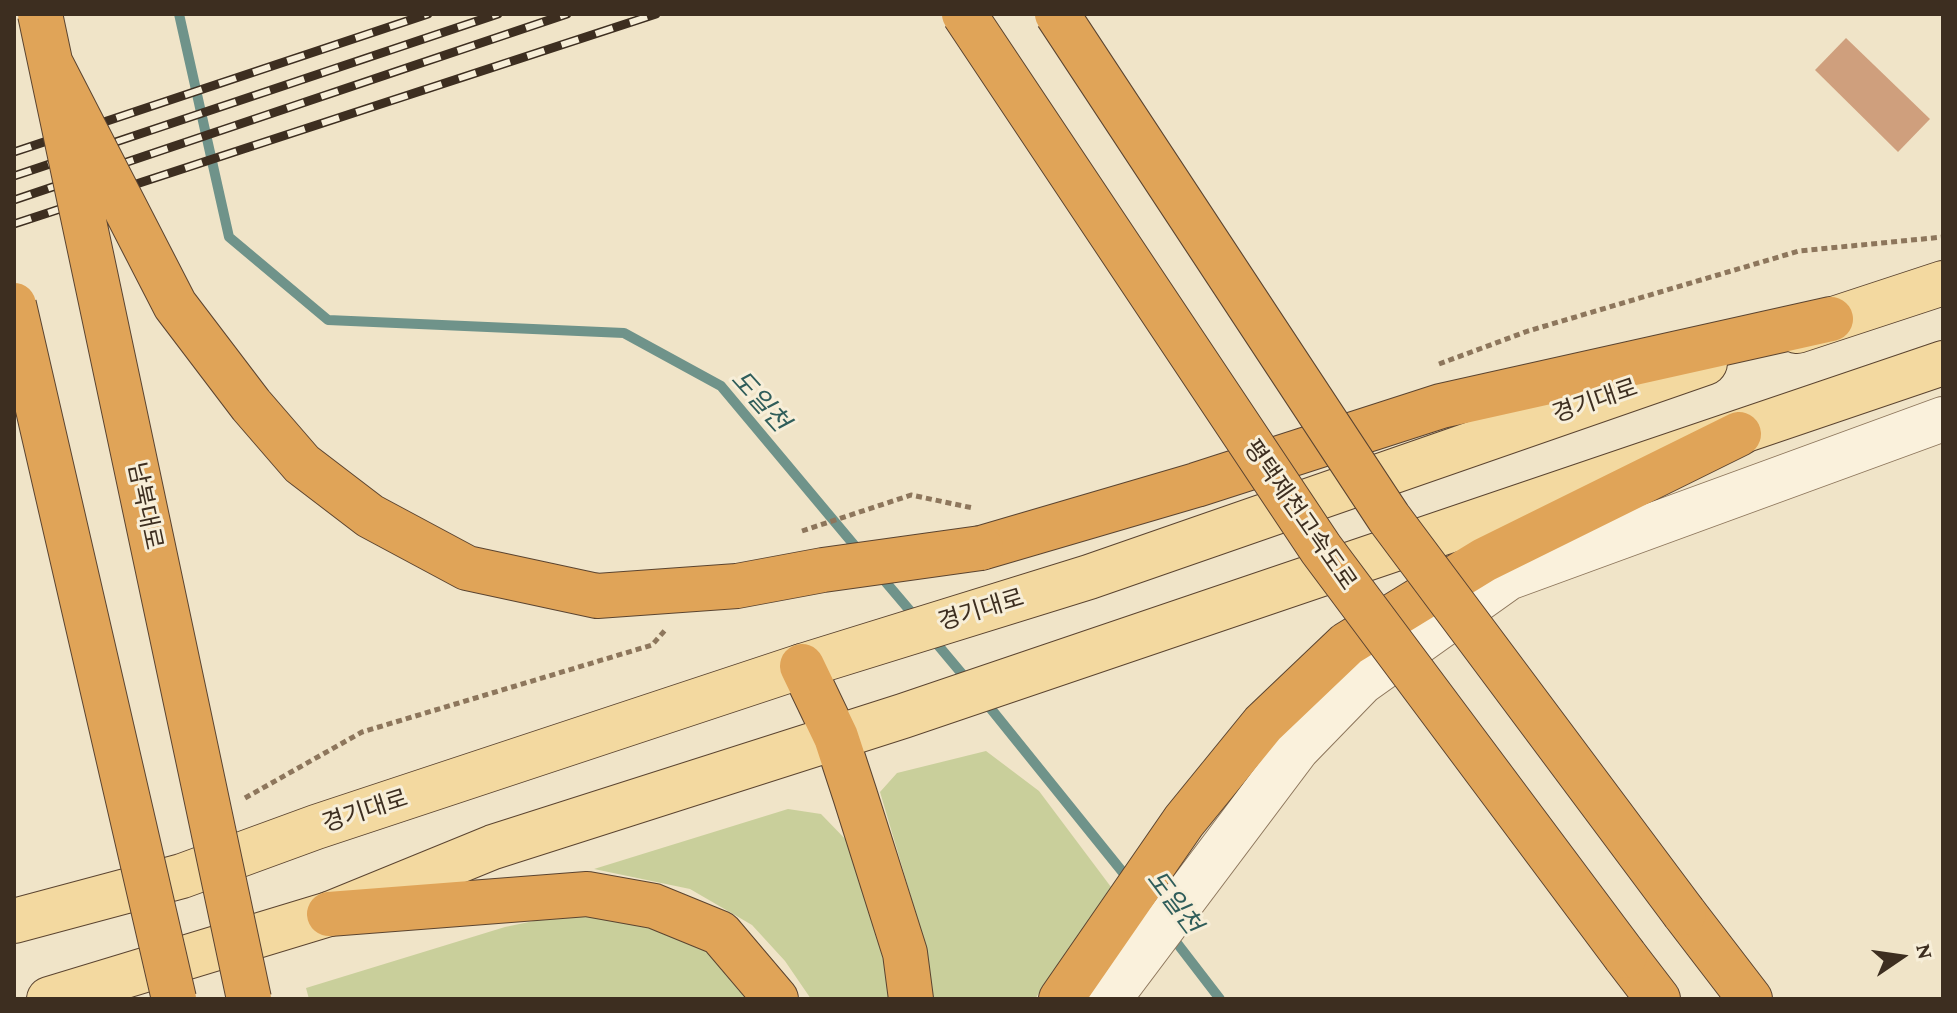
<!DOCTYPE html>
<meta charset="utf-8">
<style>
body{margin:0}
#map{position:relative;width:1957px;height:1013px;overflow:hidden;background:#f0e4c8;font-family:"Crimson Pro",serif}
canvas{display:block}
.frame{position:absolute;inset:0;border:16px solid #3d2e20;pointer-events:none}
.north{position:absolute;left:1861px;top:917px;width:80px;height:80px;-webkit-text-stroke:6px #f7eed8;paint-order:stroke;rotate:77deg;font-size:22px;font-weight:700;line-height:32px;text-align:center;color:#3d2e20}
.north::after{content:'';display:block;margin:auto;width:28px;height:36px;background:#3d2e20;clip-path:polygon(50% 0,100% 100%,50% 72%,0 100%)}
</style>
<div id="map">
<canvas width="1957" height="1013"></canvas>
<div class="frame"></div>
<div class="north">N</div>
</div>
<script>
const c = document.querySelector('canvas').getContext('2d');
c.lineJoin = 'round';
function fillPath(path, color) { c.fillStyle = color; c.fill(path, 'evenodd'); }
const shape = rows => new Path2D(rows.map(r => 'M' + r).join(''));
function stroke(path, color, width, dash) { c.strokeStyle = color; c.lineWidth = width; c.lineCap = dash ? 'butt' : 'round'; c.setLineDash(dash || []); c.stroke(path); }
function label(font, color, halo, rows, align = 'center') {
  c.font = font + ' "Crimson Pro","Noto Sans KR",serif'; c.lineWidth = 6; c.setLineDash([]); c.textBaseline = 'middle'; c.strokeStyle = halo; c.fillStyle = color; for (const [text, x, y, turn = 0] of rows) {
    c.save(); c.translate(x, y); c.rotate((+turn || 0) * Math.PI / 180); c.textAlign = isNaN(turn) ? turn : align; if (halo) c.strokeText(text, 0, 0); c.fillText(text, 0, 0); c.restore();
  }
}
fillPath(shape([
 [986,751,1039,791,1111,887,1035,999,931,999,927,951,880,792,897,773],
 [788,809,821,814,852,846,894,999,811,999,785,961,752,925,690,889,594,869],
 [558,916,620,918,678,932,725,964,754,999,309,999,306,988,505,927]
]), '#c9cf9b');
stroke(shape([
 [179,14,229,237,328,320,624,333,721,386,860,552],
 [878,573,917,619],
 [932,638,968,681],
 [983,699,1129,880],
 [1170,934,1220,999]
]), '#6f938a', 10);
fillPath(shape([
 [1846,38,1930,119,1898,152,1815,70]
]), '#cf9f7d');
const minor = shape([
 [1109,999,1297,749,1362,682,1508,578,1943,419]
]);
const major = shape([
 [1797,331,1943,283],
 [14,921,182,876,316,827,802,666,1089,577,1705,363],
 [49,999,329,914,493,847,903,716,1943,363]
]);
const highway = shape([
 [981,548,1196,485,1441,406,1831,319],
 [802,666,836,737,855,795,905,953,911,999],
 [1684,913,1750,999],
 [329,914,587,894,654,906,720,933,776,999],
 [1625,956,1658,999],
 [1061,999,1184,821,1263,724,1347,644,1484,560,1739,434]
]);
stroke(minor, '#8d765c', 46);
stroke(major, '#5b4430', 46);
stroke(highway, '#5b4430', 46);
stroke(shape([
 [1439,364,1528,331,1799,251,1943,237],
 [802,531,911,495,973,508],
 [245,798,362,732,652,645,666,629]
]), '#8d765c', 5, [6, 4]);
stroke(minor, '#faf1dc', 44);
stroke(major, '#f3d9a0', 44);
stroke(highway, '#e0a458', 44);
const rail = shape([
 [14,152,428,14],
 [14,176,498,14],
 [14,200,567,14],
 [14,224,656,14]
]);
stroke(rail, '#3d2e20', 9);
stroke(rail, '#f7eed8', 6, [18]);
const highwayBridge = shape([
 [40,14,249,999],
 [964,14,1321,549,1625,956],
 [1057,14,1389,518,1684,913],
 [51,64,175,305,251,405,302,464,370,516,467,568,597,596,737,586,823,570,981,548],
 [14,305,174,999]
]);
stroke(highwayBridge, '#5b4430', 46, []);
stroke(highwayBridge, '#e0a458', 44);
label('24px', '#3d2e20', '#f7eed8', [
 ["경기대로",1595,401,-19],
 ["남북대로",145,506,78],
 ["평택제천고속도로",1300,515,55],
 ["경기대로",981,610,-17],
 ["경기대로",365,811,-18]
]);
label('italic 26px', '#2f5d5a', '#f7eed8', [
 ["도일천",760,401,48],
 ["도일천",1174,902,53]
]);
</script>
